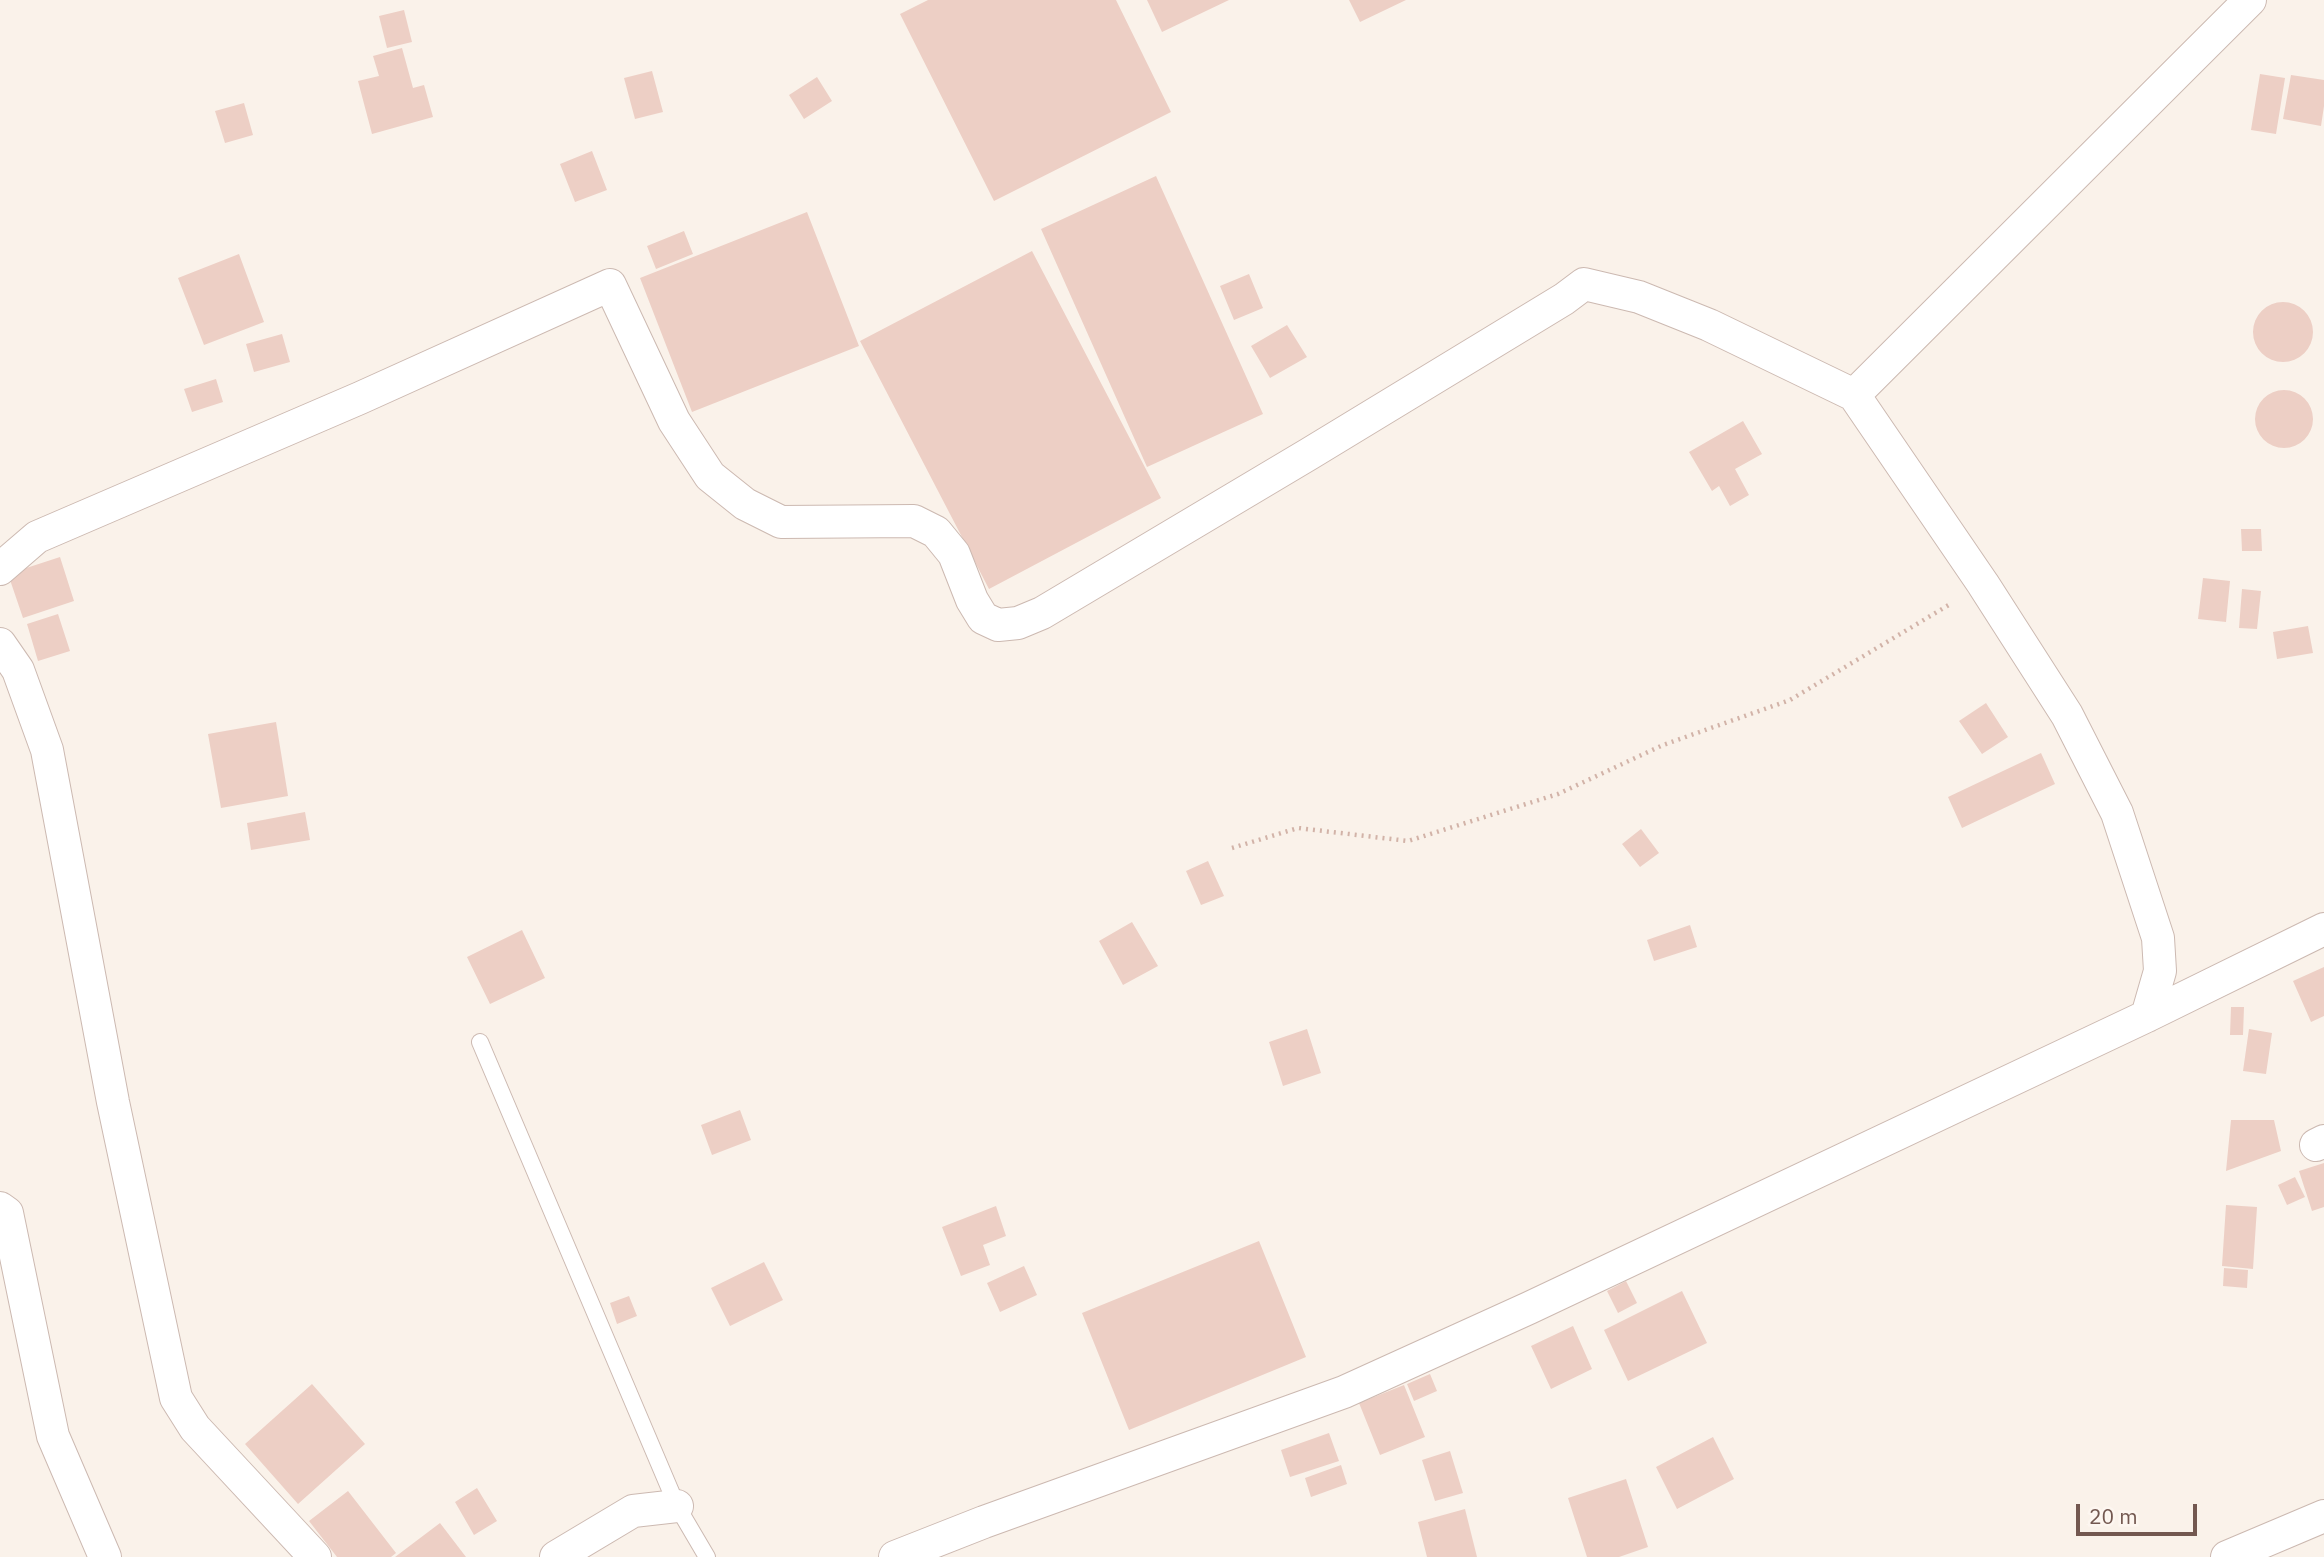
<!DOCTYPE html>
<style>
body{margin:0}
#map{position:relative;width:2324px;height:1557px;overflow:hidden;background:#faf2ea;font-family:"IBM Plex Sans",sans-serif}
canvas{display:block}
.scale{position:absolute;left:2076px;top:1504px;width:121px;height:32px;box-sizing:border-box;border:4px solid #735850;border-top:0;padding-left:9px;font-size:21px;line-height:24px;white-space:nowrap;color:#735850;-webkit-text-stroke:5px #fdf6f0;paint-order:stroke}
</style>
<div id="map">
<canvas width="2324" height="1557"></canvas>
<div class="scale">20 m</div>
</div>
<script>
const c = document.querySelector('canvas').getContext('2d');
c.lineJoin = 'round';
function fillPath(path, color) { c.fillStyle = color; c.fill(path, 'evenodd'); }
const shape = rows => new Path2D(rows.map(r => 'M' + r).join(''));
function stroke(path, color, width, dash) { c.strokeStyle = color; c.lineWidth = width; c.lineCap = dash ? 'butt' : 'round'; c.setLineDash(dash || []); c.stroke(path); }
fillPath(shape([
 [928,0,1116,0,1171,112,994,201,900,14],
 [1147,0,1229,0,1162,32],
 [1349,0,1406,0,1360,22],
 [404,10,412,42,387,48,379,16],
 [402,48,413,88,424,85,433,117,372,134,358,81,379,76,373,56],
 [652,71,663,112,635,119,624,78],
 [2260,74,2285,78,2276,134,2251,130],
 [2291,75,2324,80,2324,106,2321,126,2283,119],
 [817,77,832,101,804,119,789,95],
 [244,103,253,135,225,143,215,111],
 [592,151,607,190,575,202,560,164],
 [1156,176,1263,414,1147,467,1041,229],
 [807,212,859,346,692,412,640,278],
 [684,231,693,254,656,269,647,246],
 [1032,251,1161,498,989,589,860,341],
 [239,254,264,322,204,345,178,278],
 [1249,274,1263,308,1234,320,1220,286],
 '2253 332a30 30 0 1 1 60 0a30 30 0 1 1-60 0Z',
 [1287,325,1307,357,1270,378,1251,346],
 [282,334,290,362,254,372,246,344],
 [216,379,223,402,192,412,184,389],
 '2255 419a29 29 0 1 1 58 0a29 29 0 1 1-58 0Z',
 [1743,421,1762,454,1735,469,1749,495,1730,506,1719,486,1712,491,1689,452],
 [2241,529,2261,529,2262,551,2242,551],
 [60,557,74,601,23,618,8,574],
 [2203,578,2230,581,2226,622,2198,619],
 [2242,589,2261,591,2257,629,2239,628],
 [58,614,70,651,38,661,27,624],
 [2308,626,2313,653,2277,659,2273,632],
 [1986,703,2008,737,1982,754,1959,721],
 [276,722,288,796,221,808,208,734],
 [2041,753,2055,784,1962,828,1948,797],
 [305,812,310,840,251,850,247,823],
 [1641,829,1659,853,1640,867,1622,844],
 [1208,861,1224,896,1201,905,1186,871],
 [1132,922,1158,966,1123,985,1099,941],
 [1690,925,1697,947,1654,961,1647,940],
 [522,930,545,978,490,1004,467,957],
 [2324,967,2324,1016,2311,1022,2293,981],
 [2231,1007,2244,1007,2243,1035,2230,1035],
 [1307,1029,1321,1073,1283,1086,1269,1042],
 [2249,1029,2272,1033,2266,1074,2243,1071],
 [740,1110,751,1140,712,1155,701,1125],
 [2231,1120,2274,1120,2281,1151,2226,1171],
 [2324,1163,2324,1207,2312,1211,2299,1171],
 [2295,1177,2305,1197,2287,1205,2278,1185],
 [2226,1205,2257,1207,2253,1269,2222,1266],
 [996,1206,1006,1236,983,1245,990,1265,961,1276,942,1227],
 [1259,1241,1306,1357,1129,1430,1082,1313],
 [764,1262,783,1300,730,1326,711,1288],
 [1024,1266,1037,1295,1000,1312,987,1283],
 [2224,1268,2248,1270,2247,1288,2223,1286],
 [1626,1281,1637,1303,1618,1313,1607,1291],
 [1682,1291,1707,1343,1628,1381,1604,1330],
 [629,1296,637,1316,617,1324,610,1303],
 [1573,1326,1592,1369,1551,1389,1531,1346],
 [1430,1374,1437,1391,1414,1401,1407,1384],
 [312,1384,365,1444,298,1504,245,1444],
 [1404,1385,1425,1437,1380,1455,1359,1403],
 [1329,1433,1339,1461,1290,1477,1281,1450],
 [1713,1437,1734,1479,1677,1509,1656,1467],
 [1450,1451,1463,1493,1435,1501,1422,1460],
 [1341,1465,1347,1484,1311,1497,1305,1478],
 [1626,1479,1648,1547,1619,1557,1587,1557,1568,1498],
 [477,1488,497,1521,474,1535,455,1502],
 [348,1491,396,1553,391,1557,337,1557,309,1521],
 [1465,1509,1477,1557,1427,1557,1418,1522],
 [440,1523,466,1557,395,1557]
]), '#edcfc5');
const lane = shape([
 [480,1042,677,1506,707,1557]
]);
const street = shape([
 [1854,395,2250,0],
 [0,569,37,537,360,398,610,285,674,421,710,476,745,504,781,522,914,521,936,532,954,554,972,600,983,618,998,625,1018,623,1042,613,1309,454,1564,299,1584,284,1639,297,1709,325,1854,395,1983,584,2067,715,2117,813,2158,938,2160,971,2147,1016],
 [0,644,18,670,47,750,113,1102,176,1398,195,1428,315,1557],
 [2316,1145,2324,1141],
 [0,1208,7,1213,53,1436,105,1557],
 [556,1557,633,1511,677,1506],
 [895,1557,984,1522,1344,1392,1529,1308,2147,1016,2324,929],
 [2227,1557,2324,1516]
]);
stroke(lane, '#ccb9b1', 18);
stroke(street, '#ccb9b1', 34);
stroke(shape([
 [1232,848,1298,828,1408,841,1558,794,1663,745,1790,700,1952,603]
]), '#d2b3a8', 4.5, [2, 5]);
stroke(lane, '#fff', 16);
stroke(street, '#fff', 32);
</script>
